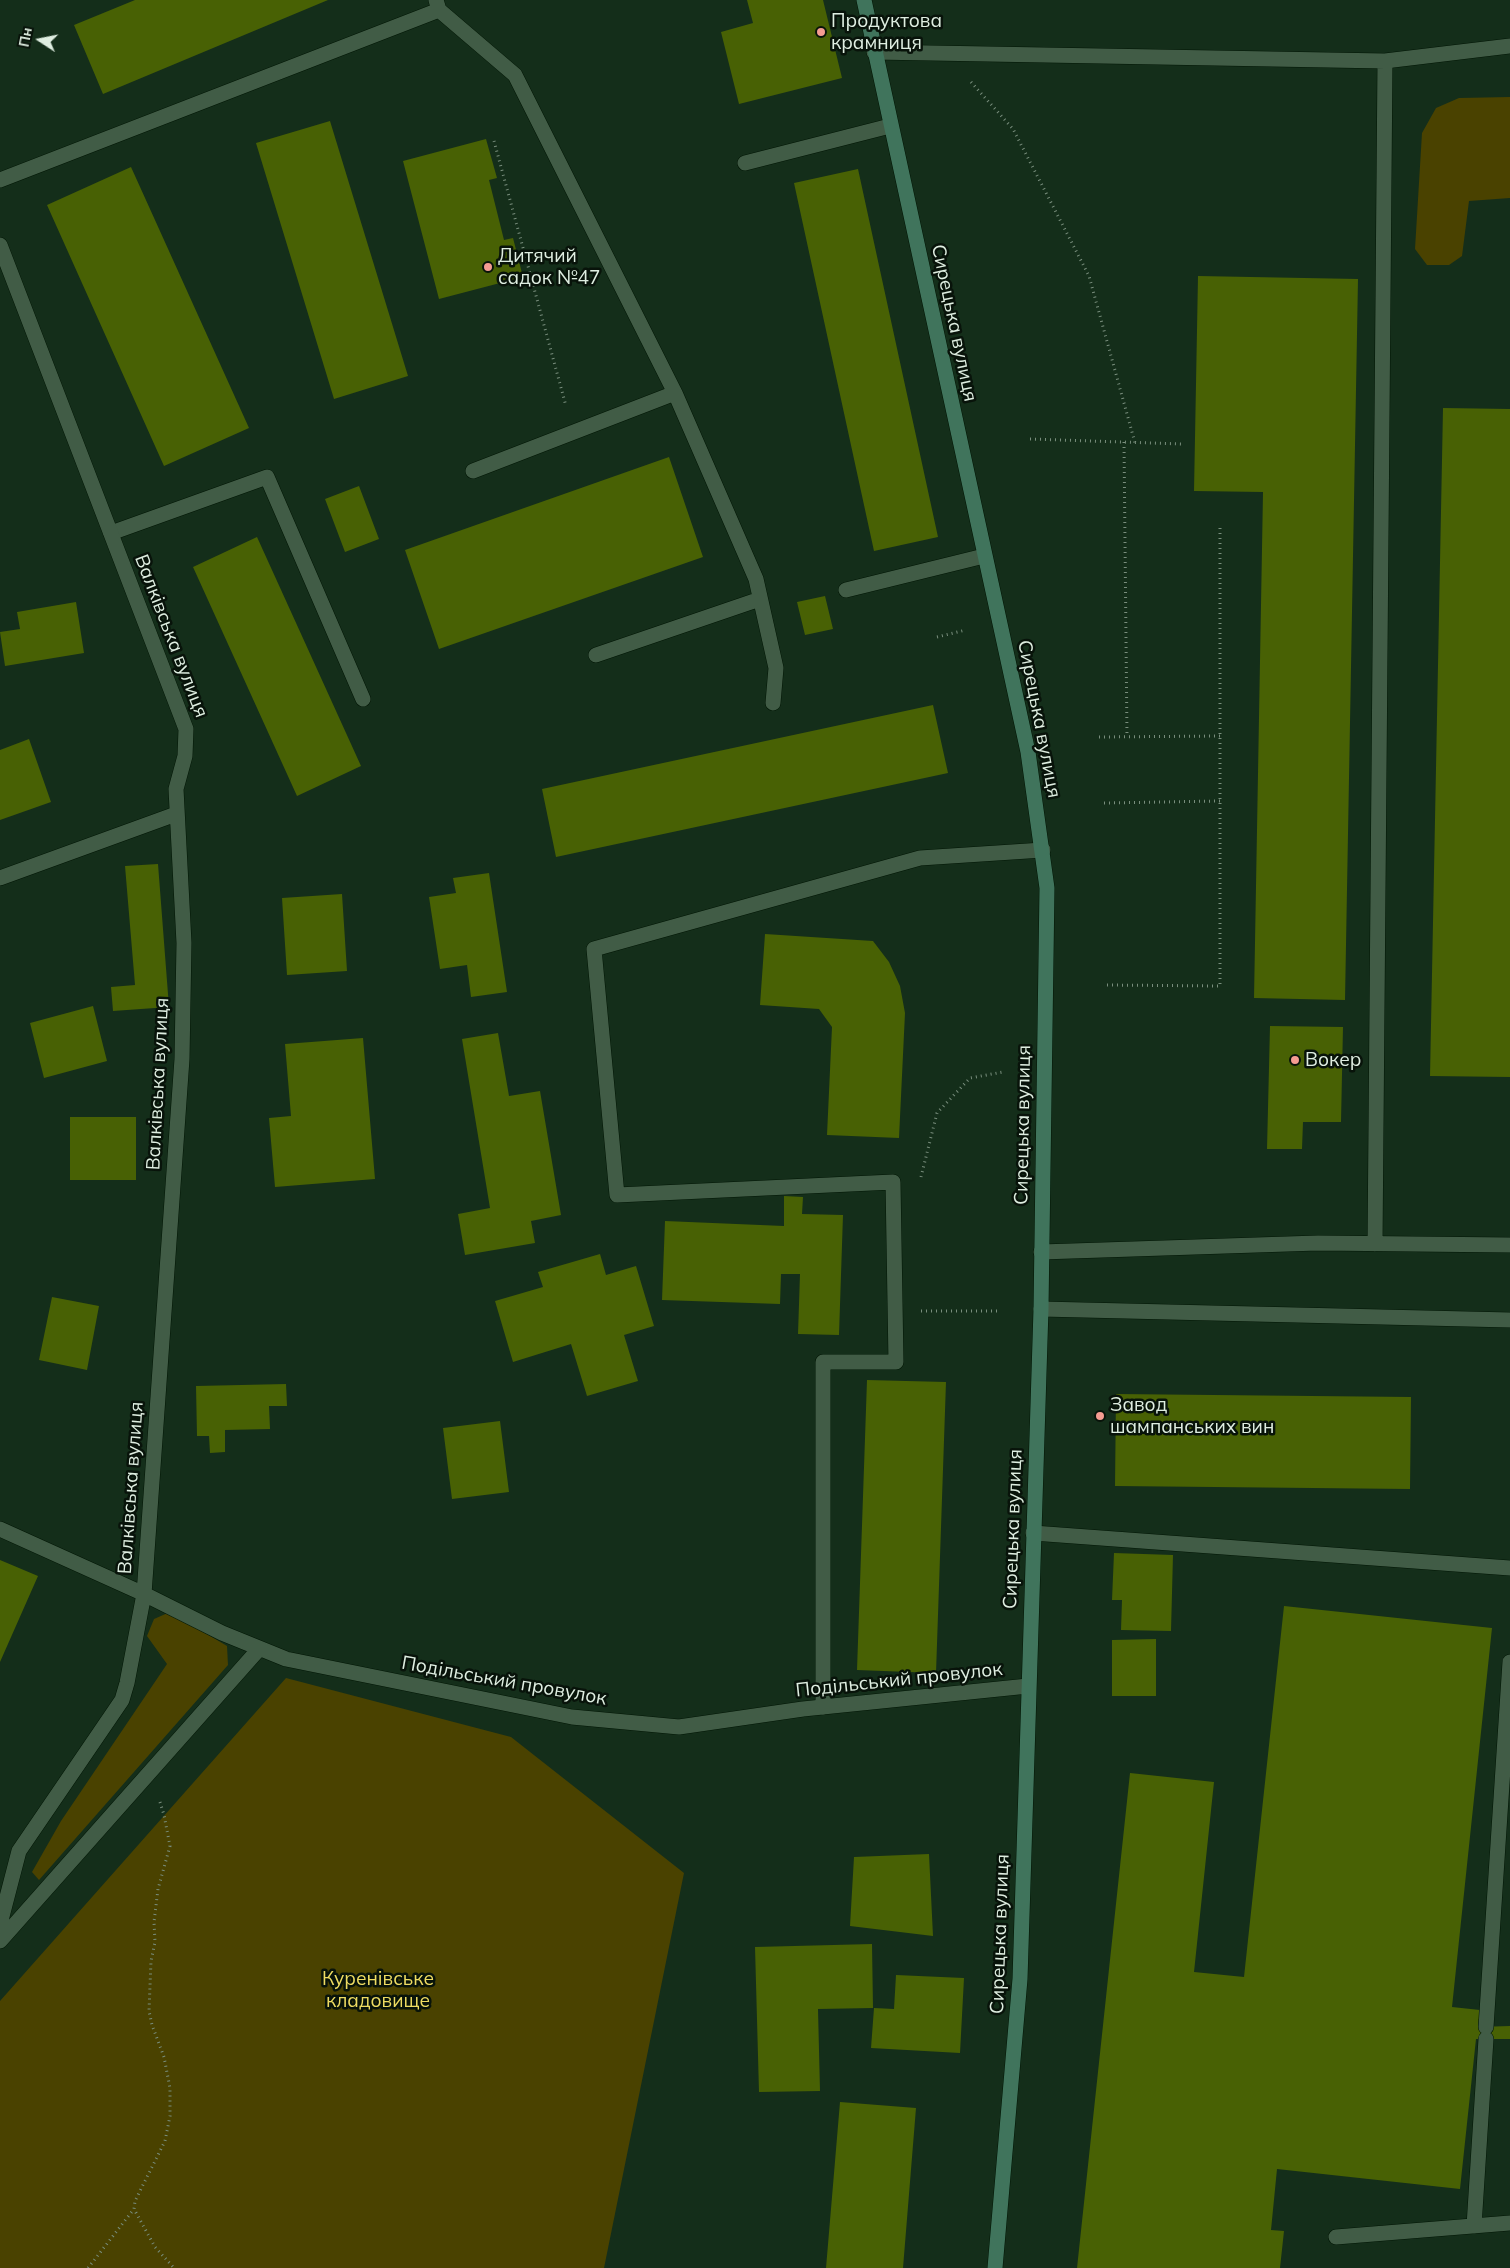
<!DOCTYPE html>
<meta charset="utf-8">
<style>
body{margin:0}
#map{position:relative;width:1510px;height:2268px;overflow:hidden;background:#142e1a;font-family:Mulish,sans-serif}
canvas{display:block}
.north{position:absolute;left:15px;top:15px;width:50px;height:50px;-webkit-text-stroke:4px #08130a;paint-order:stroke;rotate:281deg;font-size:14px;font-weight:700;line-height:20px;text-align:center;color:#dfeee1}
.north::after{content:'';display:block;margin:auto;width:18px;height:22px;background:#dfeee1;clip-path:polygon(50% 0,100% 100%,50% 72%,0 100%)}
</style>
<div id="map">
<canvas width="1510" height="2268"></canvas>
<div class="north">Пн</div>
</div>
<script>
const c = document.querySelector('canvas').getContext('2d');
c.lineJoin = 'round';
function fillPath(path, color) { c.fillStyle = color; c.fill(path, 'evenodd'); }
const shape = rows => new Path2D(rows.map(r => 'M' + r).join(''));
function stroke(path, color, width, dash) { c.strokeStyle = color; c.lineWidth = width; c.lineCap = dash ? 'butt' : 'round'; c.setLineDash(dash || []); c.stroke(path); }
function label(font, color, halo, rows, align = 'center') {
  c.font = font + ' Mulish,sans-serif'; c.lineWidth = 5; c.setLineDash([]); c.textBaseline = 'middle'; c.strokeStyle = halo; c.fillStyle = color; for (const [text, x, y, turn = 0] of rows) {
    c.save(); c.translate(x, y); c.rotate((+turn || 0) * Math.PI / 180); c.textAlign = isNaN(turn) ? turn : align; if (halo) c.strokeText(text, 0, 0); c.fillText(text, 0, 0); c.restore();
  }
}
fillPath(shape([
 [1510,97,1510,198,1469,201,1462,256,1449,265,1427,265,1415,249,1422,133,1436,108,1459,98],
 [170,1612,227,1646,228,1665,39,1880,32,1872,61,1821,167,1664,147,1636,154,1619],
 [286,1678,511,1737,684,1873,604,2268,0,2268,0,2001]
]), '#4a4200');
fillPath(shape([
 [135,0,328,0,103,94,74,25],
 [747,0,823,0,842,78,739,104,721,32,753,23],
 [330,121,408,376,334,399,256,143],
 [486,139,497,178,489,180,504,240,513,238,523,277,439,299,403,161],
 [131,167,249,428,164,466,47,205],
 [858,169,938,537,874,551,794,183],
 [1198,276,1358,279,1345,1000,1254,998,1263,492,1194,491],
 [1443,408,1510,409,1510,1077,1430,1076],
 [669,457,703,557,439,649,405,550],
 [359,486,379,539,345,552,325,499],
 [257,537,361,766,297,796,193,567],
 [825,596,833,629,805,635,797,602],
 [76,602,84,653,5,666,0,632,20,629,17,612],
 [933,705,948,773,556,857,542,789],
 [29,739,51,802,0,820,0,750],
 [158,864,169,1007,113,1011,111,987,135,985,125,866],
 [489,873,507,992,471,997,467,965,440,969,429,897,456,893,453,878],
 [342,894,347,971,287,975,282,898],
 [765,934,873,941,889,962,900,986,905,1013,899,1138,827,1135,832,1027,819,1009,760,1005],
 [93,1006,107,1061,44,1078,30,1023],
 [1270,1026,1343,1027,1341,1122,1303,1122,1302,1149,1267,1149],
 [498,1033,509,1096,540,1091,561,1215,531,1221,535,1243,465,1255,458,1214,490,1208,462,1039],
 [363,1038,375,1179,275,1187,269,1118,291,1116,285,1044],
 [70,1117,136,1117,136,1180,70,1180],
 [784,1196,803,1197,802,1214,843,1215,839,1335,798,1334,800,1274,781,1274,780,1304,662,1300,665,1221,784,1226],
 [600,1254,606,1275,636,1266,654,1326,624,1335,638,1381,587,1396,571,1344,513,1362,495,1301,543,1287,538,1272],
 [52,1297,99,1306,87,1370,39,1360],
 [867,1380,946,1382,936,1673,857,1670],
 [286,1384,287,1406,269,1406,270,1429,225,1430,225,1452,210,1453,209,1436,197,1436,196,1386],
 [1116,1394,1411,1397,1410,1489,1115,1486],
 [500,1421,509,1492,452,1499,443,1428],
 [1114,1553,1173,1555,1171,1631,1121,1630,1122,1600,1112,1600],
 [0,1560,38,1576,0,1662],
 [1284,1606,1492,1628,1452,2007,1480,2010,1478,2027,1510,2026,1510,2039,1476,2039,1460,2189,1277,2169,1271,2230,1284,2231,1280,2268,1077,2268,1130,1773,1214,1782,1194,1972,1244,1977],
 [1156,1639,1156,1696,1112,1696,1112,1640],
 [929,1854,933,1936,850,1926,854,1857],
 [872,1944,873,2008,818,2009,820,2091,759,2092,755,1947],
 [896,1975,964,1978,960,2053,871,2048,874,2008,894,2009],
 [840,2102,916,2108,903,2268,826,2268]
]), '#486104');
const service = shape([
 [436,0,439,10,515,75,675,393,756,579,776,668,773,703],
 [874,52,1385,61,1510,46],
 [745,163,890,126],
 [0,180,439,10],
 [473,471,675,393],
 [111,533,267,477,363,699],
 [846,590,984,556],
 [596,655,760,599],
 [1375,1244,1385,61],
 [1041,1252,1318,1243,1510,1245],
 [1041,1309,1510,1320],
 [1033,1533,1510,1568],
 [823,1707,823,1362,896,1362,893,1182,617,1195,594,949,920,858,1043,850],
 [1486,2027,1510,1662],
 [1474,2226,1486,2039],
 [1336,2237,1510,2223]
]);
const minor = shape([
 [0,245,186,729,185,756,176,789,184,943,182,1059,144,1594,127,1683,122,1700,19,1851,0,1924],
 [0,878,176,814],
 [0,1529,144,1594,222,1633,286,1659,572,1717,679,1727,803,1709,1028,1686],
 [0,1941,259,1649]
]);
const secondary = shape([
 [864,0,1028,752,1047,888,1041,1309,1020,1979,995,2268]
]);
stroke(service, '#001605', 16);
stroke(minor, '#001605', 16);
stroke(secondary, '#001605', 16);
stroke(shape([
 [971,82,1013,129,1089,276,1135,443],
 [494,141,566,406],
 [1030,439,1182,444],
 [1124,442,1127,737],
 [937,637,966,630],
 [1099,737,1220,736],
 [1104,803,1220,801],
 [1107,985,1220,986,1220,526],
 [921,1177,937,1113,970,1078,1003,1072],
 [921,1311,998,1311],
 [160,1802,164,1815,170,1846,158,1889,154,1922,155,1942,151,1961,149,2011,152,2025,164,2057,170,2088,170,2116,165,2141,135,2201,134,2209,155,2247,174,2268],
 [88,2268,134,2209]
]), '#798e7d', 3, [1, 4]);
stroke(service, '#415c46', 15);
stroke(minor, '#415c46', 15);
stroke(secondary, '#40745c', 15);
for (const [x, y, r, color] of [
 [821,32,5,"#f59c91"],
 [488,267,5,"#f59c91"],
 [1295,1060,5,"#f59c91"],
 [1100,1416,5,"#f59c91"]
]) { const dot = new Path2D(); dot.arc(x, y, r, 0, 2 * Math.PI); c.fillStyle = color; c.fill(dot); stroke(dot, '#08130a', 2); }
label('19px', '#dfeee1', '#08130a', [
 ["Продуктова",831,21],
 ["крамниця",831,43],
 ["Дитячий",498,256],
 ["садок №47",498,278],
 ["Вокер",1305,1060],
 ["Завод",1110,1405],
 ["шампанських вин",1110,1427]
], 'left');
label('19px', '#dfeee1', '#08130a', [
 ["Сирецька вулиця",954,323,78],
 ["Валківська вулиця",171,636,69],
 ["Сирецька вулиця",1039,719,79],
 ["Валківська вулиця",158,1084,-87],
 ["Сирецька вулиця",1023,1125,-89],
 ["Валківська вулиця",131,1488,-86],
 ["Сирецька вулиця",1013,1529,-88],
 ["Подільський провулок",899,1680,-6],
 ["Подільський провулок",504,1681,10],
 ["Сирецька вулиця",1000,1934,-88]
]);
label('19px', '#eedc62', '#08130a', [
 ["Куренівське",378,1979],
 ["кладовище",378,2001]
]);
</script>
